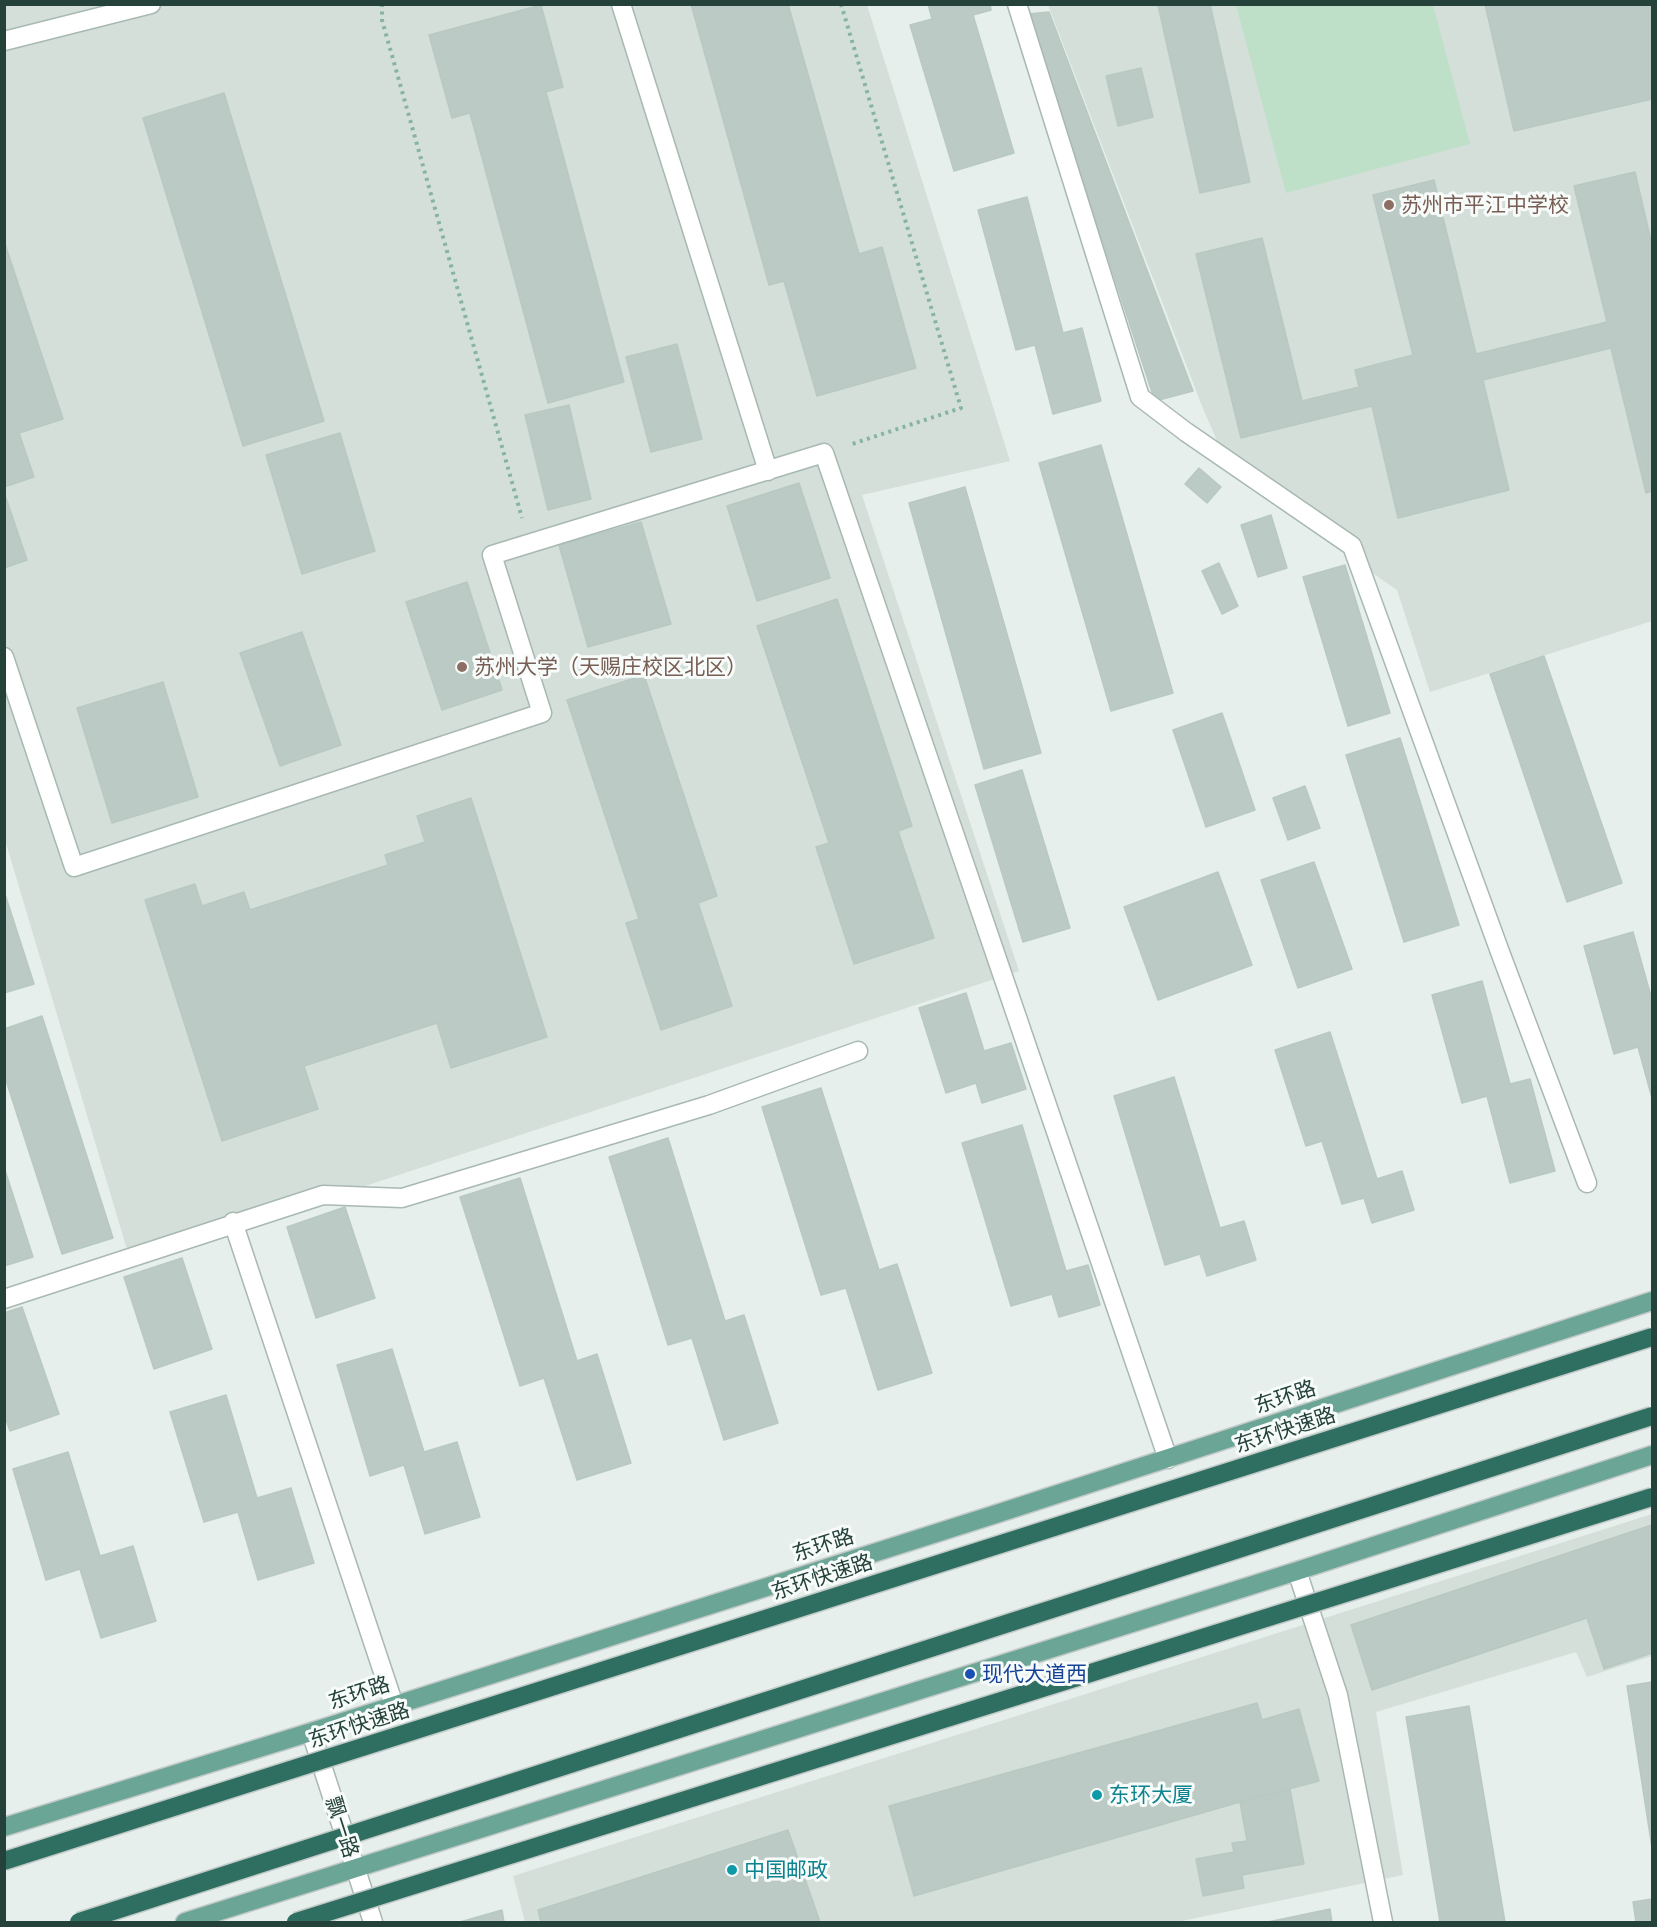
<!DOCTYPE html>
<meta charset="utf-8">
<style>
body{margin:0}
#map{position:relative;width:1657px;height:1927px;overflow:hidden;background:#e6efeb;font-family:Ubuntu,sans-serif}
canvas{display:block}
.frame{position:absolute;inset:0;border:6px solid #24423a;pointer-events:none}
</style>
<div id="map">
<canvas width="1657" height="1927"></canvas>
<div class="frame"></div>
</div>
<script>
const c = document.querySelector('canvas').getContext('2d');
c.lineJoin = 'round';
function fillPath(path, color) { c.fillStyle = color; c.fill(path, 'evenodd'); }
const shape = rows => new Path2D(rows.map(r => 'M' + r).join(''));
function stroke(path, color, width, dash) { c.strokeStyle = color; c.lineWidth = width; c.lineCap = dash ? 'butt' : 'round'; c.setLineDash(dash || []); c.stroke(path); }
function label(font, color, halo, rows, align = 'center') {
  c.font = font + ' Ubuntu,"Noto Sans SC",sans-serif'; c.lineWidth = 6; c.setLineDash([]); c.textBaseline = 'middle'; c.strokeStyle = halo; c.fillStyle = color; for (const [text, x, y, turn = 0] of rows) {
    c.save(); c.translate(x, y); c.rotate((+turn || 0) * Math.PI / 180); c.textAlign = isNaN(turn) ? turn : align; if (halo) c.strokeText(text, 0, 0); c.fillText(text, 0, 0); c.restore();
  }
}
fillPath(shape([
 [4,5,867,5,1010,461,862,495,1019,971,131,1263,5,840],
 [1048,5,1652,5,1652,621,1430,692,1397,590,1232,476,1202,406],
 [1652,1514,1652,1656,1587,1677,1576,1652,1376,1712,1403,1875,1177,1922,525,1922,513,1876]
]), '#d4dfda');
fillPath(shape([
 [1236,5,1433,5,1470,144,1286,193]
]), '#bfe0c8');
const building = shape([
 [691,4,788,4,859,254,882,247,916,368,817,396,784,281,769,285,691,4],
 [928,4,990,4,991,10,973,15,1014,153,954,171,910,25,932,19,928,4],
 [1161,4,1210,4,1250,182,1200,193,1158,5,1161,4],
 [1485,4,1652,4,1652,99,1514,131,1485,4],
 [541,5,563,87,546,92,624,382,548,403,470,113,452,118,429,35,541,5],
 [1049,12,1193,391,1155,401,1028,14,1049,12],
 [1141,68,1153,117,1118,126,1106,76,1141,68],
 [224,93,324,421,243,446,143,118,224,93],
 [1635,172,1652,245,1652,491,1646,493,1611,348,1483,380,1509,490,1398,518,1372,406,1241,438,1196,254,1262,238,1302,401,1359,387,1355,370,1413,355,1373,195,1434,180,1476,354,1607,322,1574,186,1635,172],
 [1027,197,1063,333,1082,328,1101,401,1053,414,1035,345,1016,350,978,210,1027,197],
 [4,241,63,419,19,433,34,477,4,487,4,241],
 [677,344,702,439,651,452,626,357,677,344],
 [569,405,591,499,548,510,525,415,569,405],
 [340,433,375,551,302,574,266,455,340,433],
 [1101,445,1173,693,1111,711,1039,463,1101,445],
 [1199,468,1221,487,1207,503,1185,484,1199,468],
 [799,483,830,578,757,601,727,506,799,483],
 [965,487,1041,753,984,769,909,503,965,487],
 [4,492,27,560,4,568,4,492],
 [1271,515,1287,568,1258,577,1241,525,1271,515],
 [641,522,671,624,588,647,559,545,641,522],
 [1219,563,1238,606,1222,614,1202,571,1219,563],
 [1345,565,1390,713,1348,726,1303,577,1345,565],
 [467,582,502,690,442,710,406,602,467,582],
 [837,599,912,826,898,831,934,938,854,964,816,847,829,843,757,626,837,599],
 [302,632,341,745,280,766,240,653,302,632],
 [1544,656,1622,883,1567,902,1490,674,1544,656],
 [644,675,717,896,698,903,732,1006,661,1030,626,923,639,919,567,700,644,675],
 [163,682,198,797,112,823,77,708,163,682],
 [1222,713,1255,810,1206,827,1173,730,1222,713],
 [1400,738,1459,925,1404,942,1346,755,1400,738],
 [1022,770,1070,928,1023,942,975,785,1022,770],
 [1305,786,1320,828,1288,840,1273,798,1305,786],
 [471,798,547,1037,451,1068,437,1023,304,1066,318,1109,222,1141,145,900,195,884,202,906,244,892,250,910,388,865,385,855,425,842,417,816,471,798],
 [1314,862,1352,969,1298,988,1261,880,1314,862],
 [1218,872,1252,965,1158,1000,1124,907,1218,872],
 [4,891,34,984,4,993,4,891],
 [1633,932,1652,1000,1652,1098,1638,1047,1614,1054,1584,946,1633,932],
 [1482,981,1510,1084,1530,1079,1555,1171,1510,1183,1487,1096,1462,1103,1432,995,1482,981],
 [966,993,984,1051,1011,1043,1026,1089,982,1103,976,1083,946,1093,919,1008,966,993],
 [42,1016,113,1238,62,1254,4,1074,4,1029,42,1016],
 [1330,1032,1377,1179,1402,1171,1414,1210,1372,1223,1364,1198,1342,1204,1322,1141,1306,1146,1275,1050,1330,1032],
 [1174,1077,1220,1228,1244,1221,1256,1260,1207,1276,1200,1254,1165,1265,1114,1096,1174,1077],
 [821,1088,879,1270,897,1264,932,1373,878,1390,846,1288,821,1295,762,1107,821,1088],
 [1022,1125,1066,1271,1088,1265,1100,1305,1059,1317,1052,1294,1011,1306,962,1143,1022,1125],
 [668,1138,725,1321,744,1315,778,1423,724,1440,692,1338,668,1345,609,1157,668,1138],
 [4,1167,33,1257,4,1266,4,1167],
 [520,1178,577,1361,597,1354,631,1463,577,1480,544,1378,520,1386,460,1197,520,1178],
 [345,1207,375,1298,316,1318,287,1227,345,1207],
 [182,1258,212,1349,154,1369,124,1277,182,1258],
 [22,1307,59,1414,10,1431,4,1414,4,1313,22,1307],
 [392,1349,424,1452,457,1442,480,1517,425,1534,404,1465,370,1476,337,1365,392,1349],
 [226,1395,257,1498,291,1488,314,1563,258,1580,238,1512,204,1522,170,1412,226,1395],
 [68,1452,100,1556,133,1546,156,1621,101,1638,80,1569,46,1580,13,1469,68,1452],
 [1652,1525,1652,1653,1604,1669,1587,1618,1372,1690,1351,1625,1652,1525],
 [1652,1682,1652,1848,1627,1686,1652,1682],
 [1257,1703,1262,1720,1299,1709,1319,1781,1240,1802,914,1896,889,1806,1257,1703],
 [1469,1706,1505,1922,1440,1922,1406,1717,1469,1706],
 [1290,1789,1304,1864,1242,1875,1244,1888,1203,1896,1196,1859,1234,1852,1232,1843,1247,1841,1240,1802,1290,1789],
 [788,1830,820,1922,541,1922,538,1910,788,1830],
 [1652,1899,1652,1922,1636,1922,1633,1902,1652,1899],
 [1330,1909,1332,1922,1268,1922,1330,1909],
 [502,1910,504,1922,460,1922,502,1910]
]);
fillPath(building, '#bbcac4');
stroke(building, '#b8c9c2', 1.5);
const minor = shape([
 [621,4,768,471],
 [1017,4,1140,397,1186,432,1352,546,1500,952,1587,1183],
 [4,41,151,4],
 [4,657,74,867,542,713,492,555,824,453,1168,1459],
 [233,1222,394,1705],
 [4,1299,323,1195,402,1198,709,1105,858,1051],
 [1297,1571,1338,1695,1383,1922],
 [311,1732,373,1922]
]);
const major = shape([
 [4,1827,311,1732,993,1515,1652,1301],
 [185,1922,1297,1571,1652,1455]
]);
stroke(minor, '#a8b8b2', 21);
stroke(major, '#c2cac8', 21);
stroke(shape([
 [382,4,382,20,522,518],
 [841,4,961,408,849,445]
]), '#86b3a5', 4, [3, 4.5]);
stroke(minor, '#fff', 18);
stroke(major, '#6aa596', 18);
const highwayBridge = shape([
 [4,1861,1652,1337],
 [79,1922,1652,1416],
 [296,1922,1652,1497]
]);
stroke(highwayBridge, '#c2cac8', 21, []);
stroke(highwayBridge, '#2f6f62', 18);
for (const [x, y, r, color] of [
 [1389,205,6,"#8d6e63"],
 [462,667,6,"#8d6e63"],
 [970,1674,6,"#1a4fb4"],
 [1097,1795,6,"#0f9aa8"],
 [732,1870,6,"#0f9aa8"]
]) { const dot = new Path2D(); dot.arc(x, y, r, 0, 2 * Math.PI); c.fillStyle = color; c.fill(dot); stroke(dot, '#f7fbf9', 2); }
label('21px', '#785e54', '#f7fbf9', [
 ["苏州市平江中学校",1401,205],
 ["苏州大学（天赐庄校区北区）",474,667]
], 'left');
label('21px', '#24423a', '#f7fbf9', [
 ["东环路",1285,1397,-18],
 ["东环快速路",1285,1430,-18],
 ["东环路",823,1545,-18],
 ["东环快速路",822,1577,-18],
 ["东环路",359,1693,-18],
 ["东环快速路",359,1725,-18],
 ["飘一路",342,1827,72]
]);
label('21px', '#164399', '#f7fbf9', [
 ["现代大道西",982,1674]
], 'left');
label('21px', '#0d838f', '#f7fbf9', [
 ["东环大厦",1109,1795],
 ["中国邮政",744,1870]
], 'left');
</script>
